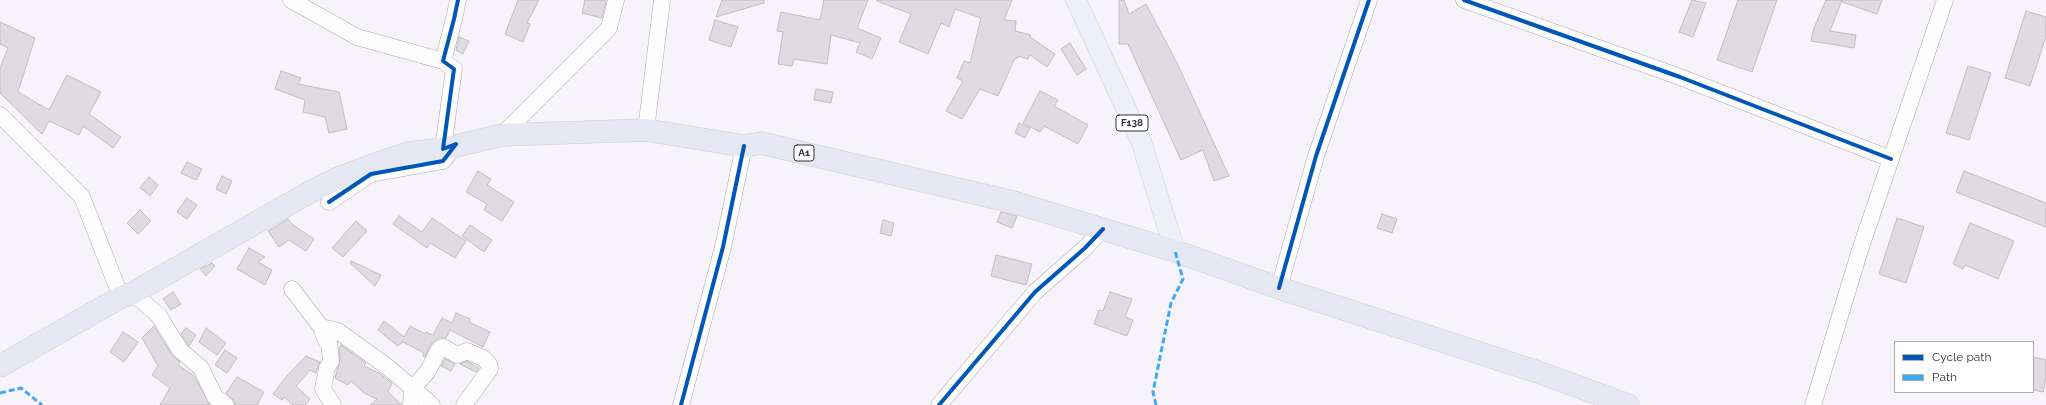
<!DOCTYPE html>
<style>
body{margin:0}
#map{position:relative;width:2046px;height:405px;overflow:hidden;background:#f6f3fa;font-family:Raleway,sans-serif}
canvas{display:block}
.legend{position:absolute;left:1894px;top:341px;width:140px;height:52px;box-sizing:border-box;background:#fff;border:1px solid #aeadb0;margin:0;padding:5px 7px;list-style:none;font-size:12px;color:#35323a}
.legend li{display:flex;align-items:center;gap:8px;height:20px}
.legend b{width:20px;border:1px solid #aeadb0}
</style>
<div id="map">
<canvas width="2046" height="405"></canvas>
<ul class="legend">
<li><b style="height:5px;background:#0057b8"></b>Cycle path</li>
<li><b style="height:5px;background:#3fa9f5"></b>Path</li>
</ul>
</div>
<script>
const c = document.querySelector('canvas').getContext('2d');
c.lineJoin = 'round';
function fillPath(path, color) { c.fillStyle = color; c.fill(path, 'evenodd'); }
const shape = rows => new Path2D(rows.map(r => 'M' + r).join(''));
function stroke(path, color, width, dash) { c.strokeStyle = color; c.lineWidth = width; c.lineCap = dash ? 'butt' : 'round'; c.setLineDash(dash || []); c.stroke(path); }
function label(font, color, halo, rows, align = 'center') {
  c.font = font + ' Raleway,sans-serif'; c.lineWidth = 4; c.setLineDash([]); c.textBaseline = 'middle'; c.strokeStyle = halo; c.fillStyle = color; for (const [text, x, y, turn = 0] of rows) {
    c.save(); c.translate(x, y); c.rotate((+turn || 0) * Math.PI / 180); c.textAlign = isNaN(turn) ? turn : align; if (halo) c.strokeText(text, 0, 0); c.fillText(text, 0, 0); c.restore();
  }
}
const building = shape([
 [518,0,539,0,527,23,530,24,523,42,505,34,518,0],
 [585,0,606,0,602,18,582,13,585,0],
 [722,0,764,0,764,3,716,17,722,0],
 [824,0,868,0,857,28,881,38,872,59,856,52,860,43,831,35,827,64,794,59,792,66,778,64,783,32,777,31,781,12,820,20,824,0],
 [877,0,1012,0,1004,20,1016,21,1015,31,1031,35,1030,37,1055,54,1047,67,1030,55,1028,59,1018,56,1018,58,1015,58,998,96,980,89,962,119,946,111,963,81,957,78,964,61,970,63,981,18,955,9,949,27,941,23,928,54,899,42,911,14,877,1,877,0],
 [1119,0,1124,0,1129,14,1146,4,1177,63,1229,176,1214,181,1203,150,1181,160,1128,44,1119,44,1119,0],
 [1692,0,1706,3,1693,37,1679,32,1692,0],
 [1738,0,1777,0,1752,72,1717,60,1738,0],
 [1826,0,1842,0,1830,31,1856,35,1854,48,1811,41,1814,28,1826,0],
 [1842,0,1882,0,1877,14,1842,2,1842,0],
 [2026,11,2046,17,2046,36,2030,86,2005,78,2026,11],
 [715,20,738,27,731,47,709,40,715,20],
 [0,22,35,38,18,92,49,110,67,75,101,92,89,114,121,137,113,148,83,126,79,135,49,121,42,134,0,93,0,68,8,48,0,44,0,22],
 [459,37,469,41,463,54,456,50,459,37],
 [1070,43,1086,69,1077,75,1061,49,1070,43],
 [1968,66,1991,73,1969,140,1946,133,1968,66],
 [281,71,301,78,298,84,339,92,347,129,329,133,325,117,303,112,305,100,275,89,281,71],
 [816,89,833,92,831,103,814,100,816,89],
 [1040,91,1058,100,1054,106,1088,125,1078,144,1044,126,1040,132,1023,123,1040,91],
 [1019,123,1030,128,1025,138,1015,133,1019,123],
 [187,162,202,169,196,180,181,173,187,162],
 [478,171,491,179,487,185,514,202,502,221,484,210,487,204,466,192,478,171],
 [1964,171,2046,203,2046,227,1956,192,1964,171],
 [222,176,232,181,226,194,216,189,222,176],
 [149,177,158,185,150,196,140,188,149,177],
 [187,198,197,205,187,219,177,212,187,198],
 [140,210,151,221,138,234,127,223,140,210],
 [1001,212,1017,216,1012,228,997,222,1001,212],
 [1382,214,1397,219,1392,233,1377,228,1382,214],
 [399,216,422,232,432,218,466,241,455,258,430,243,427,248,393,224,399,216],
 [1897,218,1924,227,1906,283,1879,274,1897,218],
 [288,219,293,225,314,239,306,251,289,240,279,247,268,231,288,219],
 [883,220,894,223,891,236,880,233,883,220],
 [356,221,367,231,343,257,332,248,356,221],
 [1970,223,2014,241,1998,279,1965,265,1963,269,1953,264,1970,223],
 [470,225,492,240,484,252,462,236,470,225],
 [249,248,265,257,258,262,272,270,265,285,237,269,249,248],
 [996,255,1032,264,1026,285,991,276,996,255],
 [351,261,381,275,375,286,350,263,351,261],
 [212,263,215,266,206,276,200,269,212,263],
 [173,292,181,304,171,310,163,299,173,292],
 [1110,292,1132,299,1125,317,1133,320,1127,336,1094,324,1099,310,1103,311,1110,292],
 [456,313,470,319,469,322,490,332,483,347,450,330,446,338,439,338,431,344,425,357,423,356,424,353,403,342,398,346,378,330,384,321,404,337,410,326,425,334,426,332,433,335,442,318,452,323,456,313],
 [154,326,172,355,180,362,178,365,194,376,210,405,160,405,170,388,152,375,158,366,142,338,154,326],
 [186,328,196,335,189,346,181,334,186,328],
 [206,328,226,343,217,355,199,342,206,328],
 [123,332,138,342,124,362,110,352,123,332],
 [341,345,366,363,364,366,379,373,392,383,388,392,402,405,370,405,377,399,364,393,351,381,348,385,335,378,340,360,339,349,341,345],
 [225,350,237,358,227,373,215,365,225,350],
 [306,356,320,362,316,373,310,370,296,386,310,399,305,405,293,405,284,397,282,400,273,394,285,378,306,356],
 [2033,357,2046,360,2046,377,2043,392,2033,390,2033,357],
 [445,359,455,364,451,371,441,366,445,359],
 [467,361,479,368,476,372,460,364,467,361],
 [237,377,264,392,257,405,235,405,234,401,226,393,237,377]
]);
fillPath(building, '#dfdbe1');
stroke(building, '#c1bdc3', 1);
const minor = shape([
 [291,0,357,37,443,61],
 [1464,0,1680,77,1891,159],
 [0,115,82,197,121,297],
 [646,130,662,0],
 [502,135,609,28,616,0],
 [329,202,371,174,443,161,456,144,443,149,454,69,443,61,454,19,458,0],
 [1279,288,1316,156,1369,0],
 [292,289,321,327,326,341,329,342,331,361,327,368,323,389,333,405],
 [133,293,159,316,180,350,201,368,215,397,226,405],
 [321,327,338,331,389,368,432,405],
 [411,405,412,389,428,371,439,349,443,347,457,355,467,351,483,358,489,364,490,369,464,405],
 [681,405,723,247,744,146],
 [939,405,1035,292,1085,248,1103,229],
 [1813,405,1860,250,1945,0]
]);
const major = shape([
 [1076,0,1141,141,1175,251]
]);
const highway = shape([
 [0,366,121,297,133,293,310,192,338,178,373,165,408,153,443,149,502,135,646,130,744,146,761,143,1013,202,1175,251,1279,288,1538,372,1628,405]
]);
stroke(minor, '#aba8ae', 17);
stroke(major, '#cfced2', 21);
stroke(highway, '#cfced2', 23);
stroke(minor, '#fefdfe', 16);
stroke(major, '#eef0f7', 20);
stroke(highway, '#e5e7f2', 22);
stroke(shape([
 [0,393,21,388,42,405],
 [1156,405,1153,392,1171,303,1183,279,1175,251]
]), '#3fa9f5', 3, [6, 3]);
stroke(shape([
 [1464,0,1680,77,1891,159],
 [329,202,371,174,443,161,456,144,443,149,454,69,443,61,454,19,458,0],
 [1279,288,1316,156,1369,0],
 [681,405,723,247,744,146],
 [939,405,1035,292,1085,248,1103,229]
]), '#0057b8', 4);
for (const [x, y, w] of [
 [1132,123,32],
 [804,153,20]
]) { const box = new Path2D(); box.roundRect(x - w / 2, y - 8, w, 16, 3); c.fillStyle = '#fff'; c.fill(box); stroke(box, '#35323a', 1); }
label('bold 10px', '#35323a', null, [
 ["F138",1132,123],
 ["A1",804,153]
]);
</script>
